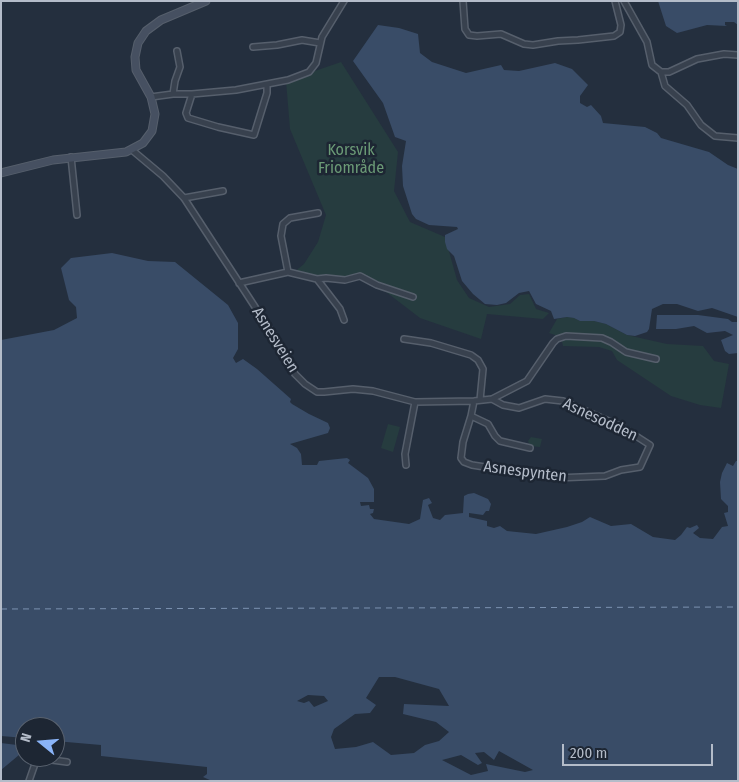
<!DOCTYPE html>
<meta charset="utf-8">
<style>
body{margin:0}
#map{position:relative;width:739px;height:782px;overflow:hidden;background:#242f3e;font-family:"Fira Sans Condensed",sans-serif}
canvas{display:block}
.frame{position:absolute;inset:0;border:2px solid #b4bcc9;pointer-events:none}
.north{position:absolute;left:15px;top:717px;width:50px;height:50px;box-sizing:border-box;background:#1d2633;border:1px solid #59626f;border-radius:50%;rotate:287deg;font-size:14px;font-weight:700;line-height:20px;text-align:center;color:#b4bcc9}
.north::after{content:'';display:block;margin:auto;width:18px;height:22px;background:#8ab4f8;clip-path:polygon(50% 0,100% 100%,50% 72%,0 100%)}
.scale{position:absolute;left:562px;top:744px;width:151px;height:22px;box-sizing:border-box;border:2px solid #b4bcc9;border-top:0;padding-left:6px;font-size:15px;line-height:18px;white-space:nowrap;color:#b4bcc9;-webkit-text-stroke:4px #1d2633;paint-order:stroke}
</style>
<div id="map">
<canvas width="739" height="782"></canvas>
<div class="frame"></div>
<div class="north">N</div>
<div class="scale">200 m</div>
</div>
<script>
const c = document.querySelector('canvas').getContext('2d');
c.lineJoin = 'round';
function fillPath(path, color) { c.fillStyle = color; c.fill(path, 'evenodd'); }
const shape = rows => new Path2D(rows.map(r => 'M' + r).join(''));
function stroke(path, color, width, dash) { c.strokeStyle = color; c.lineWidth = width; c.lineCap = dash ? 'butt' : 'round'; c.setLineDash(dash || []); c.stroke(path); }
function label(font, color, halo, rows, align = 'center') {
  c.font = font + ' "Fira Sans Condensed",sans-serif'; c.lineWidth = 5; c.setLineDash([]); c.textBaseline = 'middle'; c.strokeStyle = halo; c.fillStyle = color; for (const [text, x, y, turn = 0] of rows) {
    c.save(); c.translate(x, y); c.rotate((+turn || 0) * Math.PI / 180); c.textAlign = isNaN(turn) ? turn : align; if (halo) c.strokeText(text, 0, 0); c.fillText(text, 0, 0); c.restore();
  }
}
fillPath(shape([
 [341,62,398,152,394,191,410,222,445,237,457,280,469,298,489,307,510,304,520,295,529,294,536,309,549,313,543,319,487,314,481,339,420,318,377,285,358,276,348,280,317,279,293,273,304,264,318,242,326,215,290,129,286,81],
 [567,317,574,318,580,321,594,321,606,324,627,335,667,344,703,346,714,361,729,364,721,408,700,405,671,396,617,360,612,351,599,347,563,346,561,337,549,333,557,319],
 [388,424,400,427,393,452,381,448],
 [531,437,542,439,540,447,530,446,528,441]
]), '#263c3f');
fillPath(shape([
 [658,1,738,1,738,25,734,22,725,22,725,25,727,26,707,25,677,33,666,26],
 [378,25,399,28,418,34,420,53,432,62,466,73,501,65,504,70,519,71,555,63,572,69,588,85,580,96,580,103,587,107,591,105,601,116,603,123,645,127,657,133,661,138,709,152,728,165,738,169,738,317,712,308,698,311,677,304,663,304,652,309,649,329,647,332,635,336,627,335,606,324,594,321,580,321,574,318,567,317,554,319,551,311,536,304,529,291,519,293,506,303,497,305,485,304,473,294,462,281,454,256,447,249,445,242,445,235,458,229,457,227,429,225,416,219,412,214,403,186,402,166,406,141,395,137,383,103,353,61],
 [112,253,148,261,175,262,228,305,238,323,238,349,233,358,236,363,243,359,257,369,291,399,290,402,292,404,309,414,328,423,330,428,328,433,290,444,297,448,301,454,302,465,317,465,319,461,347,458,350,460,348,463,368,478,374,489,374,502,360,502,361,506,369,505,370,509,374,509,373,513,370,514,374,519,409,524,420,519,423,500,429,498,432,503,428,505,433,518,440,520,445,515,463,513,464,496,468,494,474,493,488,499,491,504,489,511,486,511,483,515,469,513,469,517,487,521,487,526,494,528,500,526,507,531,536,534,567,527,582,522,590,517,611,526,631,524,653,537,675,540,681,535,687,527,690,528,697,525,699,528,693,533,700,538,713,539,722,527,728,526,724,513,728,512,728,506,721,499,720,482,722,473,727,463,733,466,736,461,738,461,738,781,212,781,203,777,207,774,207,767,101,756,101,745,55,741,55,727,25,727,25,738,1,736,1,340,54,330,77,318,76,307,69,300,61,268,71,258],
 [379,677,395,677,439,689,449,706,404,704,403,714,436,722,449,732,439,741,425,745,414,753,391,755,373,742,356,747,335,749,331,737,334,729,355,714,370,713,376,705,366,698],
 [308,695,324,696,328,701,314,707,309,701,304,703,297,701],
 [499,751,533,770,525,772,486,764,488,771,471,775,442,760,461,755,478,765,482,763,475,753,484,752,494,760],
 [657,315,698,315,728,319,732,322,738,322,738,353,729,354,725,351,721,340,733,335,725,331,707,333,694,326,676,329,656,329],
 [1,743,25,746,25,750,1,770]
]), '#394c67');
stroke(shape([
 [1,609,738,607]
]), '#7c92b1', 1, [6, 5]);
const minor = shape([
 [463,1,465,29,469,35,477,36,501,34,524,44,533,45,558,41,578,40,614,36,620,32,621,25,615,1],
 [624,1,647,42,652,65,661,72,669,72,697,59,724,54,738,55],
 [253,47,277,45,302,40,320,43],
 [661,72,665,86,687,105,701,125,715,136,738,138],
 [173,94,175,81,180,67,177,51],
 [192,94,186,113,188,118,218,127,254,135,267,93,267,84],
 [151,97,173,94,192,94,236,90,288,80,309,72,316,63,322,37,344,1],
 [132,150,163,176,184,198,272,333,295,374,305,384,317,392,324,392,353,389,373,391,415,402,474,401,492,399,527,381,553,343,557,339,566,336,602,338,611,342,626,352,656,359],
 [71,157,77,215],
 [184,198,223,191],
 [288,272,281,236,283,224,290,218,318,213],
 [317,279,326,278,345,280,360,276,377,285,413,297],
 [239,283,288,272,317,279,340,309,344,320],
 [404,339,431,343,471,355,478,360,483,369,480,400],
 [474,401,471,416,488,424,495,436,500,441,530,448],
 [471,416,463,442,461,458,464,462,472,465,556,478,605,476,621,470,640,467,650,445,622,427,563,401,545,399,519,408,503,405,492,399],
 [406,465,405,454,415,402],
 [29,781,37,758,67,762]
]);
const secondary = shape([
 [1,173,53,160,126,152,143,143,152,131,155,114,151,97,136,70,135,57,138,43,146,31,161,20,206,1]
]);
stroke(minor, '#565f6c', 8);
stroke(secondary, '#565f6c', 9);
stroke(minor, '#38414e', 5);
stroke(secondary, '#465061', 7);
label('16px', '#6b9a76', '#1d2633', [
 ["Korsvik",351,151],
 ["Friområde",351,169]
]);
label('16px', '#b4bcc9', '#1d2633', [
 ["Asnesveien",275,340,58],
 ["Asnesodden",600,420,25],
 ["Asnespynten",525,472,7]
]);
</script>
